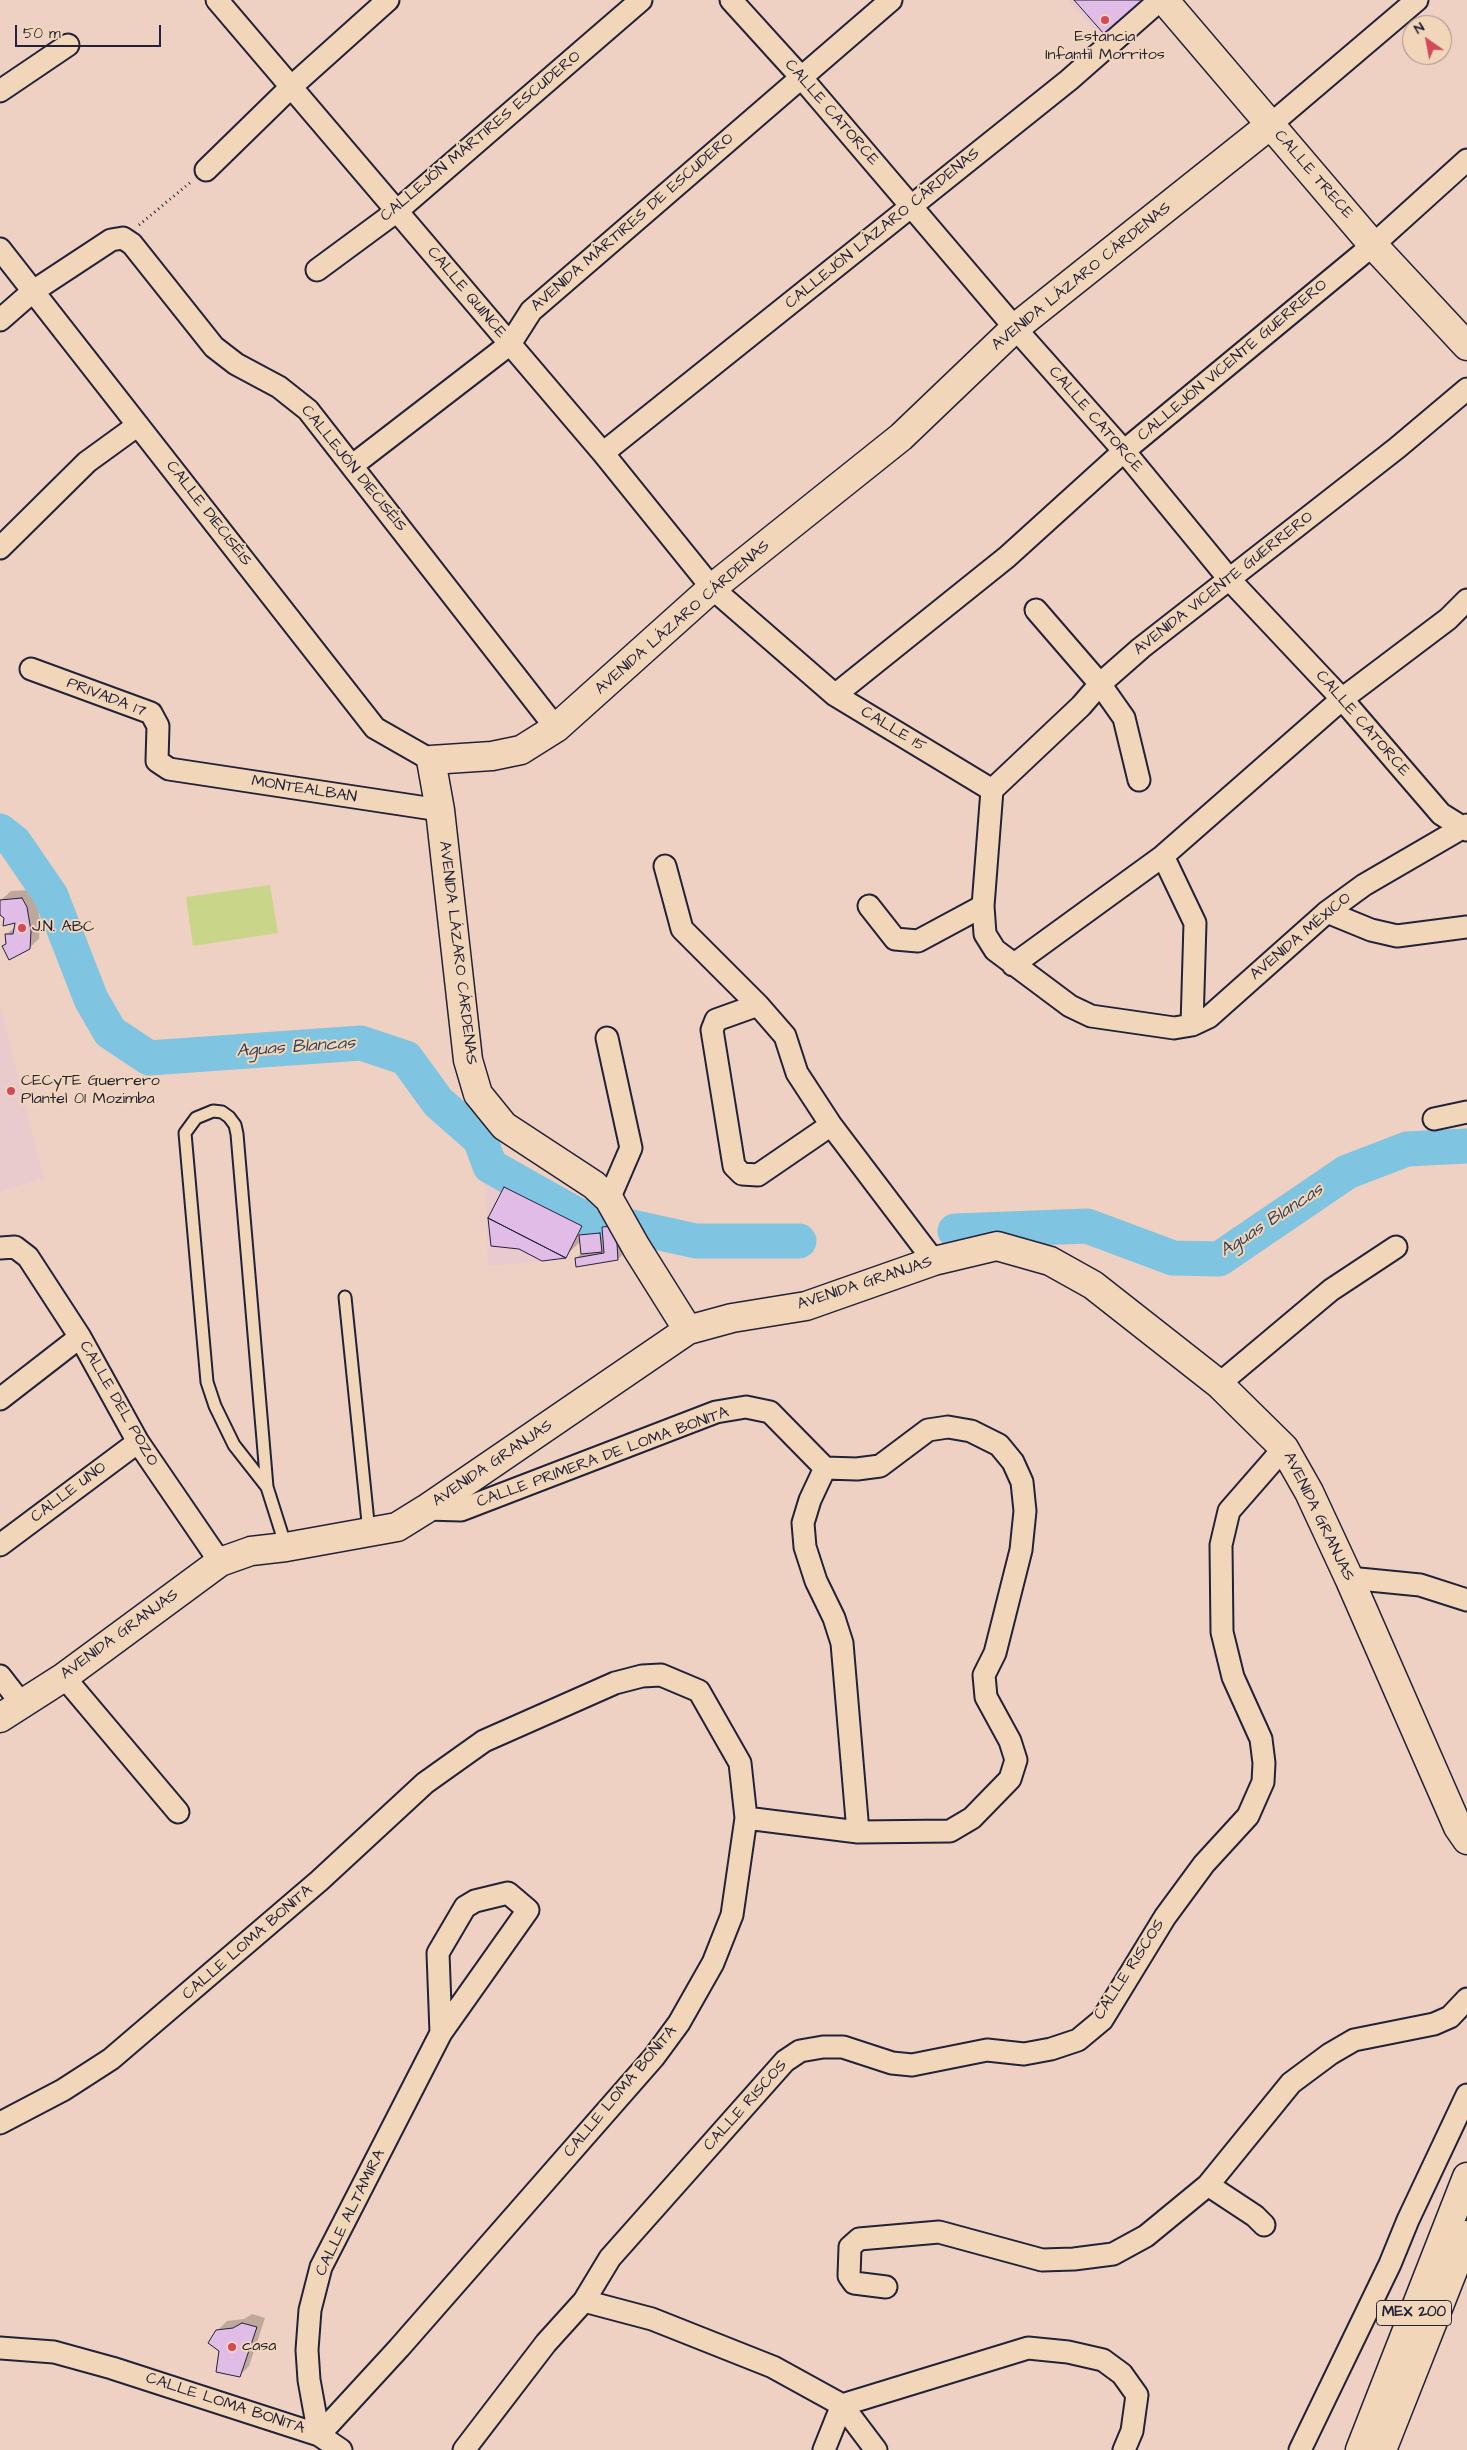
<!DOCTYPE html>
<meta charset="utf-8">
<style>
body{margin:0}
#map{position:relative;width:1467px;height:2450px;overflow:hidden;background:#eed1c2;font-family:"Architects Daughter",sans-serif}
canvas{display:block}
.north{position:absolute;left:1402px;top:15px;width:50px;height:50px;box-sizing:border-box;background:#f2d6b9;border:1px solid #9f8e87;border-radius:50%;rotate:327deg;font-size:14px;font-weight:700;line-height:20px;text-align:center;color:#22223b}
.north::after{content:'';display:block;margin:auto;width:18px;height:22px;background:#d1495b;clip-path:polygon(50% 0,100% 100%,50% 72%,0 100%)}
.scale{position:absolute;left:15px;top:25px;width:146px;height:22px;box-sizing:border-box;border:2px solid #22223b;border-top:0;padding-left:6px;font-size:15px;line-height:18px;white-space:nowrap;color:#22223b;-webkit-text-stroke:4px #f2d6b9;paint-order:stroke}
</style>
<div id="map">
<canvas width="1467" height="2450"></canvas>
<div class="north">N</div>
<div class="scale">50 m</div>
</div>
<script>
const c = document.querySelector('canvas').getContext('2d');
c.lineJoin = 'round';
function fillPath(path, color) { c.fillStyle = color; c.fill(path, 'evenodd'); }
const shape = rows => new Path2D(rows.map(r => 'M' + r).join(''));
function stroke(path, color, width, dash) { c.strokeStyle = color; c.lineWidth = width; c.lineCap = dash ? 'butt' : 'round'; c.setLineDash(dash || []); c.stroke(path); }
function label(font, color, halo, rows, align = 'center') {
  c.font = font + ' "Architects Daughter",sans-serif'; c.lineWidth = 4; c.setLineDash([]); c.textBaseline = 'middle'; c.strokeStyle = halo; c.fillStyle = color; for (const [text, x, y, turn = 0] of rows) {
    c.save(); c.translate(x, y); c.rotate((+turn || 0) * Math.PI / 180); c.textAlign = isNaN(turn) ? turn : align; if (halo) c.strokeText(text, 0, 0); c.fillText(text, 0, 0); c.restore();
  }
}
fillPath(shape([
 [1068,0,1149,0,1102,40],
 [0,1005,44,1178,0,1192],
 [485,1176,584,1223,566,1260,488,1266]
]), '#eacbcd');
fillPath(shape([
 [270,885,278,933,193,946,186,897]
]), '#c9d588');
fillPath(shape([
 [32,890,36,897,40,921,39,939,29,948,7,943,7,934,16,926,16,922,5,918,1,900,11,891],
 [519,1173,595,1212,587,1229,595,1221,612,1219,632,1245,618,1259,577,1258,582,1252,581,1241,565,1256,489,1218,505,1187],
 [252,2314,265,2318,249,2366,240,2375,220,2351,217,2331,227,2321,244,2319]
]), '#0003');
stroke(shape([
 [0,831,14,842,51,896,91,999,110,1032,149,1058,361,1043,406,1058,438,1102,480,1139,490,1166,577,1215,696,1241,799,1241],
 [955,1231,1087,1226,1173,1258,1219,1259,1347,1172,1407,1149,1467,1146]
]), '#7fc4e0', 35);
const building = shape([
 [1074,0,1143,0,1104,34,1074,0],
 [22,898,27,907,31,931,30,949,9,960,2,946,6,944,5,934,13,934,15,923,3,926,4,918,0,915,0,900,22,898],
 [504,1187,582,1226,566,1258,488,1218,504,1187],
 [488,1218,566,1258,542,1261,519,1249,491,1246,488,1218],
 [616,1226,618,1260,576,1267,575,1258,604,1253,602,1227,616,1226],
 [600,1233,602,1252,581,1254,579,1235,600,1233],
 [242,2323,257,2327,240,2377,216,2372,219,2351,208,2343,216,2330,233,2328,242,2323]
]);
fillPath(building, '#e0bce6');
stroke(building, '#22223b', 1);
const lane = shape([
 [345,1297,369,1532],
 [267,1487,234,1445,215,1406,207,1382,185,1133,196,1118,213,1111,222,1112,229,1117,235,1125,237,1134,267,1487,286,1547]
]);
const street = shape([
 [217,0,603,453,712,588,835,695,992,790,983,906,985,934,995,950,1070,1006,1091,1016,1174,1028,1192,1025,1209,1017,1327,912,1364,885,1467,825],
 [731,0,800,76,1015,328,1124,451,1230,580,1342,699,1441,814,1467,830],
 [0,91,68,45],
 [1270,125,1417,0],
 [206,170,291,87,388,0],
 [0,249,375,728,431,760],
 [317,270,397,211,641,0],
 [0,320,32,292,111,240,123,238,132,244,214,347,236,364,279,387,308,410,556,728],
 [603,453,1069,80,1160,0],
 [353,465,510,344,531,311,891,0],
 [0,548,87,462,138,425],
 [1036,610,1100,684,1124,718,1139,780],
 [31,669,151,713,158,726,157,761,169,769,440,810],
 [835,695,1007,557,1124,451,1373,245,1467,160],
 [992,790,1081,706,1100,684,1141,648,1397,448,1467,389],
 [1163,856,1195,923,1192,1025],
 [665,866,682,929,758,1005,785,1036,797,1073,831,1125,934,1261],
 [869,906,895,939,918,941,983,906],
 [1327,912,1371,930,1397,936,1467,927],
 [1013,965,1163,856,1342,699,1448,619,1467,600],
 [758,1005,716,1020,712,1030,734,1166,742,1174,758,1175,831,1125],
 [607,1038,631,1148,609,1199],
 [1434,1119,1467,1112],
 [0,1248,15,1247,28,1257,80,1337,138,1442,220,1562],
 [1219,1384,1331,1290,1396,1247],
 [0,1399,80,1337],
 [825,1468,810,1500,803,1523,805,1547,816,1581,834,1618,842,1643,858,1832],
 [426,1509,461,1510,716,1412,746,1407,770,1412,825,1468,857,1469,880,1466,928,1430,948,1427,971,1431,999,1445,1013,1462,1022,1482,1025,1511,1021,1550,995,1653,984,1675,986,1697,1010,1741,1016,1760,1010,1779,972,1818,950,1831,858,1832,746,1818],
 [0,1545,138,1442],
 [1349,1578,1420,1585,1467,1600],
 [0,1676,21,1703],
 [64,1677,178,1812],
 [0,2123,63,2090,111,2059,319,1881,425,1783,484,1741,615,1683,642,1676,661,1675,699,1691,740,1763,746,1818,732,1915,713,1963,679,2023,654,2057,399,2348,319,2435],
 [1208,2185,1255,2216,1264,2225],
 [886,2287,854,2283,849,2276,850,2247,859,2239,939,2232,1042,2260,1074,2259,1113,2254,1146,2236,1208,2185,1291,2083,1330,2054,1354,2040,1434,2024,1450,2017,1467,1999],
 [584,2301,652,2319,773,2367,842,2405,876,2450],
 [0,2348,54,2352,112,2368,319,2435,341,2450],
 [319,2435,309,2380,307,2350,310,2310,321,2267,441,2033,528,1910,508,1893,475,1901,465,1907,438,1953,441,2033],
 [464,2450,546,2343,584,2301,610,2258,785,2061,800,2051,823,2047,843,2047,892,2063,912,2065,987,2050,1024,2054,1051,2049,1078,2040,1102,2020,1165,1917,1204,1864,1248,1816,1263,1782,1264,1763,1261,1739,1233,1677,1222,1632,1221,1545,1229,1511,1284,1448],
 [824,2450,842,2405,1028,2348,1068,2352,1103,2360,1122,2374,1137,2395,1132,2431,1124,2450],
 [1300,2450,1390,2264,1408,2220,1467,2095]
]);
const secondary = shape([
 [1164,0,1373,245,1467,346],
 [688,1330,636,1247,609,1199,594,1185,504,1126,478,1094,468,1060,440,810,431,760,492,756,521,750,556,728,712,588,901,437,1015,328,1270,125],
 [0,1718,64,1677,220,1562,251,1551,286,1547,397,1527,426,1509,688,1330,732,1318,806,1306,934,1261,997,1246,1050,1261,1093,1285,1219,1384,1284,1448,1309,1492,1349,1578,1458,1827,1467,1840]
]);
const primary = shape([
 [1360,2450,1467,2177],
 [1382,2450,1467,2235]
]);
stroke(lane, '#22223b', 15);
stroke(street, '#22223b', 25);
stroke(secondary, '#22223b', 31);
stroke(primary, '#22223b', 31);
stroke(shape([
 [139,225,192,181]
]), '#22223b', 3, [1, 4]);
stroke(lane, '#f2d6b9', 11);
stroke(street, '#f2d6b9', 21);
stroke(secondary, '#f2d6b9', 28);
stroke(primary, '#f2d6b9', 28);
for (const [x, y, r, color] of [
 [1105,20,5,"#d1495b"],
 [22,928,5,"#d1495b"],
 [11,1091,5,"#d1495b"],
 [232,2347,5,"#d1495b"]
]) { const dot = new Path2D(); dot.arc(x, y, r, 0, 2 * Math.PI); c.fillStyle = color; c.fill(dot); stroke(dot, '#f2d6b9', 2); }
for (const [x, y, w] of [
 [1414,2313,75]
]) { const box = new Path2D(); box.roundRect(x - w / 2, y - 12.5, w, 25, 4); c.fillStyle = '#f2d6b9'; c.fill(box); stroke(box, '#22223b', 1); }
label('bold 15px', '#22223b', null, [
 ["MEX 200",1414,2313]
]);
label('16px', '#22223b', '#f2d6b9', [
 ["Estancia",1105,38,"center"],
 ["Infantil Morritos",1105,56,"center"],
 ["J.N. ABC",32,928],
 ["CECyTE Guerrero",21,1082],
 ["Plantel 01 Mozimba",21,1100],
 ["casa",242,2347]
], 'left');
label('16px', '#22223b', '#f2d6b9', [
 ["CALLE CATORCE",831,113,49],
 ["CALLEJÓN MÁRTIRES ESCUDERO",481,137,-40],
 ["CALLE TRECE",1313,175,49],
 ["AVENIDA MÁRTIRES DE ESCUDERO",633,223,-41],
 ["CALLEJÓN LÁZARO CÁRDENAS",883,229,-39],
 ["AVENIDA LÁZARO CÁRDENAS",1082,277,-39],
 ["CALLE QUINCE",466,293,50],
 ["CALLEJÓN VICENTE GUERRERO",1233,361,-40],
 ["CALLE CATORCE",1095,420,49],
 ["CALLEJÓN DIECISÉIS",353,469,51],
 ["CALLE DIECISÉIS",208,514,52],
 ["AVENIDA VICENTE GUERRERO",1224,584,-38],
 ["AVENIDA LÁZARO CÁRDENAS",683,618,-41],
 ["PRIVADA 17",106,698,21],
 ["CALLE CATORCE",1362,724,49],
 ["CALLE 15",893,730,31],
 ["MONTEALBAN",304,790,9],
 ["AVENIDA MÉXICO",1301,937,-40],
 ["AVENIDA LÁZARO CÁRDENAS",457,953,83],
 ["AVENIDA GRANJAS",865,1284,-18],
 ["CALLE DEL POZO",118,1404,60],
 ["CALLE PRIMERA DE LOMA BONITA",603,1458,-20],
 ["AVENIDA GRANJAS",493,1464,-34],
 ["CALLE UNO",69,1493,-37],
 ["AVENIDA GRANJAS",1318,1517,64],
 ["AVENIDA GRANJAS",120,1635,-36],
 ["CALLE LOMA BONITA",248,1943,-41],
 ["CALLE RISCOS",1130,1970,-57],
 ["CALLE LOMA BONITA",621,2092,-50],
 ["CALLE RISCOS",746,2106,-48],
 ["CALLE ALTAMIRA",351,2213,-64],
 ["CALLE LOMA BONITA",225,2404,18]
]);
label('italic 18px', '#35425c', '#f2d6b9', [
 ["Aguas Blancas",296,1048,-4],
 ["Aguas Blancas",1272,1221,-33]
]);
</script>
